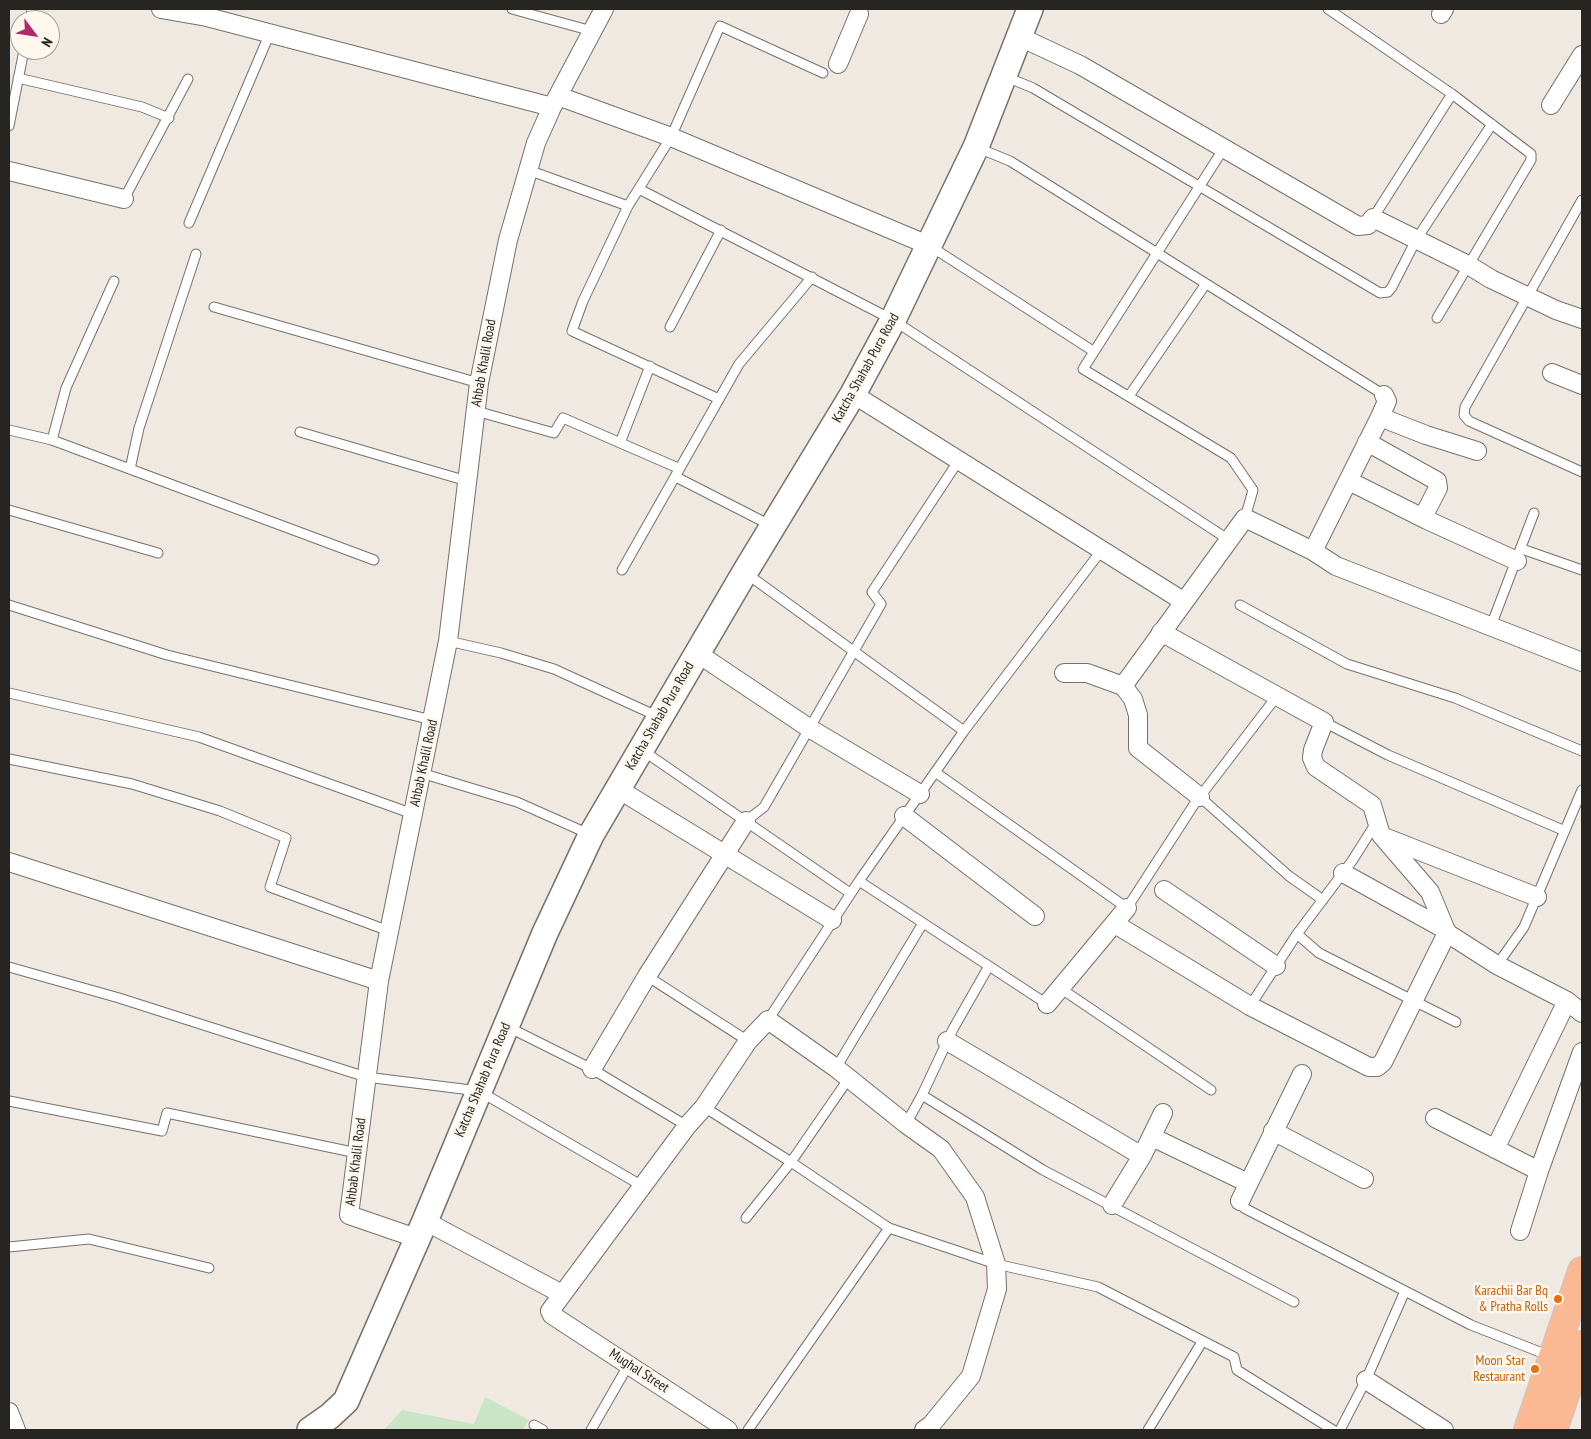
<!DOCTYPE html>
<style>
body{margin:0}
#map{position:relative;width:1591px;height:1439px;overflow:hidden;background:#f0e9e1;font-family:"PT Sans Narrow",sans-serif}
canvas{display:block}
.frame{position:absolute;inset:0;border:10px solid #272522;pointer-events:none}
.north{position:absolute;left:10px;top:10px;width:50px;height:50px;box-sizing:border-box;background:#fdf7ee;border:1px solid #a7a39c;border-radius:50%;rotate:121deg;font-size:14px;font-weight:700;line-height:20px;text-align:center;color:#272522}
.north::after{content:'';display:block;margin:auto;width:18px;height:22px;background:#b22969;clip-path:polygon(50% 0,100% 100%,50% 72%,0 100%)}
</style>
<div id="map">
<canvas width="1591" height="1439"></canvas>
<div class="frame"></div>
<div class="north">N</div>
</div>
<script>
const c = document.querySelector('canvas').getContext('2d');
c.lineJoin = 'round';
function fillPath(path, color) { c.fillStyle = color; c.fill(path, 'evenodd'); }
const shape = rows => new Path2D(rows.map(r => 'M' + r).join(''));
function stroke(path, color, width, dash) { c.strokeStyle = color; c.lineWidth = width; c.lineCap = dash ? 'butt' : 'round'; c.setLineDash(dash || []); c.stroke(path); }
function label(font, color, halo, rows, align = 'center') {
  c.font = font + ' "PT Sans Narrow",sans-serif'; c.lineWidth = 5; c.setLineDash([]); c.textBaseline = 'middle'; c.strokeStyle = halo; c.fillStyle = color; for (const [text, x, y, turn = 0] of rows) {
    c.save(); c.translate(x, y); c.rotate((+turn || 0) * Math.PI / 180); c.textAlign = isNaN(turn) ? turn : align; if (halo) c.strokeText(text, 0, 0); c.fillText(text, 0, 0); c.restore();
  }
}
fillPath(shape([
 [485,1397,529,1420,523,1430,384,1430,402,1410,474,1424]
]), '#c9e5c6');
const lane = shape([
 [512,9,592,31],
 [1328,9,1452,94,1531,154,1531,160,1437,318],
 [30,20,32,9],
 [1004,76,1033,88,1380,293,1388,292,1392,287,1416,240,1492,124],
 [18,78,142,107,169,118],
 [9,126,24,50],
 [978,148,1010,161,1384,395],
 [1224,148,1083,369,1231,458,1253,490,1245,518],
 [528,170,628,206,671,137,720,26,823,73],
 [639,189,893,320,1229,540],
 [124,199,188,79],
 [1582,200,1465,407,1464,415,1469,421,1582,472],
 [628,206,583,301,572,331,719,399],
 [1373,218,1452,94],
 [189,223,270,33],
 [930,246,1093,351],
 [214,307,479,383],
 [670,327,721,230],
 [1129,396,1205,285],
 [476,411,554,433,563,418,678,468],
 [9,430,52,440,374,560],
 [300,432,467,481],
 [52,440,66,388,114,281],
 [620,443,650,366],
 [130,469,139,428,196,254],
 [676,477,772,526],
 [9,510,158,553],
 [1522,549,1582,570],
 [622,570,739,364,812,277],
 [747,574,964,731],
 [9,605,167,655,432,720],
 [1240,605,1347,664,1455,698,1582,751],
 [1491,626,1534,513],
 [448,641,501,653,554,669,659,717],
 [9,693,199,737,413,814],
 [1324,722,1388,755,1565,831],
 [642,750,850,893],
 [9,759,132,784,220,811,286,838,270,887,389,931],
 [935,772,1127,908,1195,803,1277,696],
 [421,773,517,802,589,834],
 [1200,797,1289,876,1323,900],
 [746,821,764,807,881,604,872,592,959,460],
 [859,881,1047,1004],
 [1297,934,1319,953,1456,1022],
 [1497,965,1524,927,1582,790],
 [9,967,119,998,366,1077,479,1091,644,1187],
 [647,976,748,1041],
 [1060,988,1211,1090],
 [1250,1006,1297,934,1352,861,1376,823],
 [768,1020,859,881,964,731,1101,551],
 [508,1027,592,1069,687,1126],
 [836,1068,923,923],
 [922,1095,1043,1170,1294,1302],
 [9,1101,162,1131,167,1113,357,1153],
 [704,1107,791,1162,889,1228,996,1264,1098,1287,1234,1357,1237,1370,1333,1430],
 [906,1124,922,1095,953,1029,989,966],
 [1240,1201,1244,1208,1471,1325,1550,1356],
 [746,1218,791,1162,849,1078],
 [9,1247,89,1239,209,1268],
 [534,1425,543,1430],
 [591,1430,629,1364],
 [748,1430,889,1228],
 [1148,1430,1202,1342],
 [1340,1430,1366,1380,1405,1291]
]);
const street = shape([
 [161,9,207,17,552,107],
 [1441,14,1444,9],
 [1020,37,1080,65,1358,226,1368,225,1373,218,1470,266,1491,279,1556,310,1582,319],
 [838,64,859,14],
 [558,96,671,137,928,245],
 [1551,105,1582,55],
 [9,171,124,199],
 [1552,373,1582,385],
 [853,394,1183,601],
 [1380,417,1426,435,1477,451],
 [1367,442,1437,481,1438,488,1423,517],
 [1349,481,1427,520,1517,561],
 [1313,551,1380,417,1387,401,1384,395],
 [1161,632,1324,722,1313,750,1312,758,1316,767,1372,805,1381,835,1430,892,1447,933,1497,965,1567,1001,1582,1013],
 [697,653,809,728,920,794],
 [1064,673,1087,673,1123,686,1133,699,1138,715,1138,748,1200,797],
 [1123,686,1245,518,1313,551,1336,566,1582,662],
 [618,789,832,920],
 [904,816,1035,916],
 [1384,837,1537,897],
 [9,862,379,981],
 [1343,873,1446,930],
 [1164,890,1276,966],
 [1115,924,1250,1006,1369,1067,1377,1067,1383,1062,1447,933],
 [1047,1004,1127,908],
 [947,1041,1142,1156],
 [592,1069,647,976,746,821],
 [1435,1118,1539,1171],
 [1273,1131,1364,1179],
 [1152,1137,1248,1183],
 [1495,1149,1567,1001],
 [1240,1201,1302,1074],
 [1112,1205,1142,1156,1163,1113],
 [425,1221,562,1294],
 [1520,1231,1539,1171,1582,1052],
 [416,1238,349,1215,379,981,448,641,479,383,508,240,536,143,552,107,604,9],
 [1366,1380,1444,1430],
 [9,1412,16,1430],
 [728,1430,552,1315,550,1311,687,1126,704,1107,748,1041,768,1020,836,1068,906,1124,941,1149,975,1197,996,1264,997,1289,971,1376,931,1425,924,1430]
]);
const secondary = shape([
 [310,1430,330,1416,346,1401,425,1221,545,933,591,835,745,572,853,394,893,320,976,147,1030,9]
]);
const primary = shape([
 [1528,1430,1582,1271],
 [1553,1430,1582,1345]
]);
stroke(lane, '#777169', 11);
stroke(street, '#777169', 20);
stroke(secondary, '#777169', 28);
stroke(primary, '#c7c6c6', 30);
stroke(lane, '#fff', 9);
stroke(street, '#fff', 18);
stroke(secondary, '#fff', 25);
stroke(primary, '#fab893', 28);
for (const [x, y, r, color] of [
 [1558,1299,5,"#e8710a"],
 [1535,1369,5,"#e8710a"]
]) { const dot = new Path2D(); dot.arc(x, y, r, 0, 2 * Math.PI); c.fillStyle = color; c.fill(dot); stroke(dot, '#fdf7ee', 2); }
label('14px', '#272522', '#fdf7ee', [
 ["Ahbab Khalil Road",484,363,-80],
 ["Katcha Shahab Pura Road",866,368,-61],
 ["Katcha Shahab Pura Road",660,716,-60],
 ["Ahbab Khalil Road",424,763,-78],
 ["Katcha Shahab Pura Road",483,1080,-67],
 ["Ahbab Khalil Road",356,1162,-83],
 ["Mughal Street",639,1371,33]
]);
label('14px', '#c56008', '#fdf7ee', [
 ["Karachii Bar Bq",1548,1291],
 ["& Pratha Rolls",1548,1307],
 ["Moon Star",1525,1361],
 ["Restaurant",1525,1377]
], 'right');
</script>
